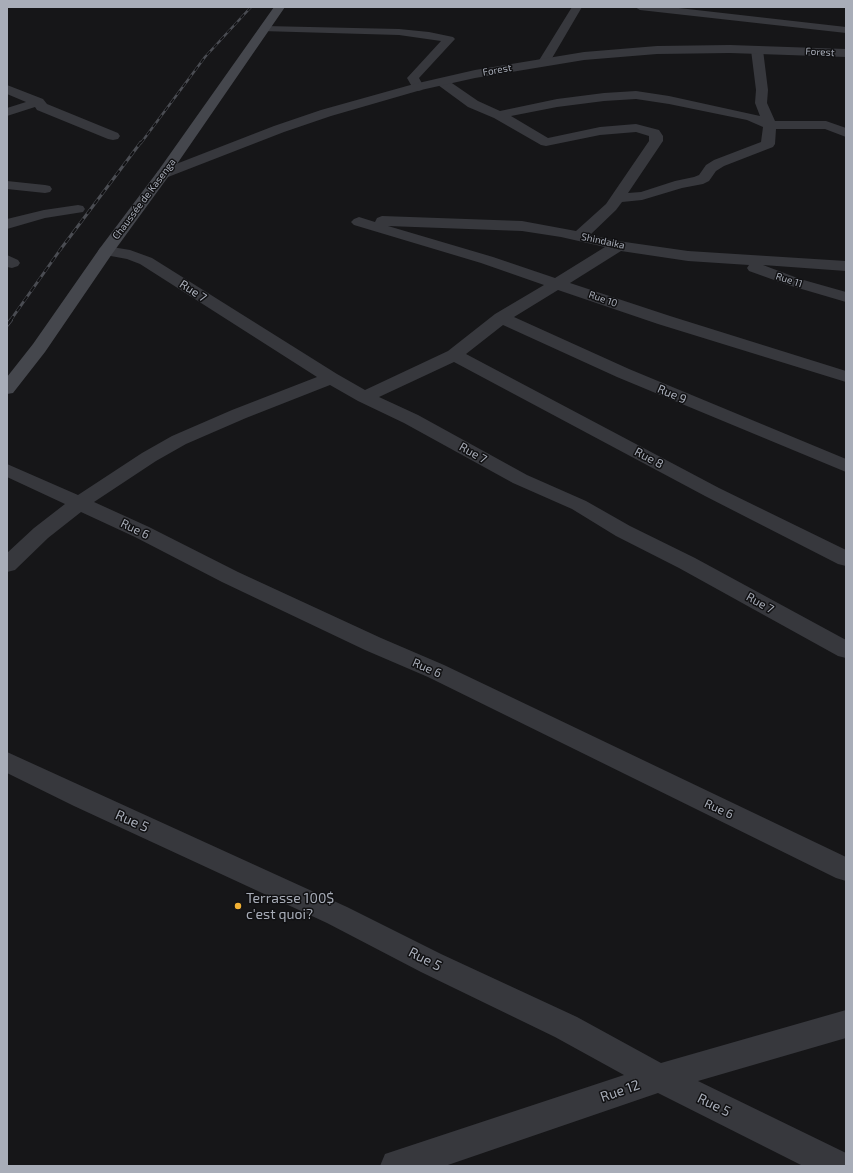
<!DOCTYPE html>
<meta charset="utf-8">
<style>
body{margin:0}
#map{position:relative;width:853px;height:1173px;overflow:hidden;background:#161618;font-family:"Exo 2",sans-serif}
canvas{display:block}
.frame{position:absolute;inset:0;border:8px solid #a8adb8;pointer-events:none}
</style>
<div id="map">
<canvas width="853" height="1173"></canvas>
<div class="frame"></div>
</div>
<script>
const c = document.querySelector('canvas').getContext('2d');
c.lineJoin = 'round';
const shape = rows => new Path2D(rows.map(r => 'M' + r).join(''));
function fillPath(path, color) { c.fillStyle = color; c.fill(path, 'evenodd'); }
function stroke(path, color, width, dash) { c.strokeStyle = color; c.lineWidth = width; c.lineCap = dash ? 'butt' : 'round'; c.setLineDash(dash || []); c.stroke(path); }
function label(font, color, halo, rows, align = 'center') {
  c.font = font + ' "Exo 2",sans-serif'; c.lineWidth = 3; c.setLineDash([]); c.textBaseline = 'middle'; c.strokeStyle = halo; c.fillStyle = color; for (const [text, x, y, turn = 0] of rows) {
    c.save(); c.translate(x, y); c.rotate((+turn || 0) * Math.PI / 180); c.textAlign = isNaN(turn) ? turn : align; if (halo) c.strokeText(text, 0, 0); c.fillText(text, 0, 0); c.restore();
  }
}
fillPath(shape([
 [572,7,582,7,548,65,540,65,538,62,572,7],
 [635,7,670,7,846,27,846,33,640,10,635,7],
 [265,26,399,29,429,32,453,37,455,39,419,78,424,87,422,90,418,91,414,90,407,78,441,41,399,35,261,31,259,29,261,27,265,26],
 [757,46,761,48,763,50,768,90,767,103,775,121,826,121,846,128,846,137,825,129,776,129,775,144,773,147,724,166,716,171,709,181,703,184,682,188,642,200,622,202,616,210,590,235,618,241,688,251,846,261,846,271,763,265,800,279,846,292,846,302,788,285,749,271,747,268,749,265,688,261,621,251,570,283,670,316,846,371,846,382,658,324,558,290,514,317,629,369,846,459,846,472,617,377,503,325,466,354,719,488,846,550,846,566,838,564,705,496,454,362,379,397,418,415,527,475,586,501,630,526,695,558,846,640,846,658,838,656,679,568,616,536,572,509,513,483,404,423,358,401,330,385,246,418,186,444,156,461,94,502,149,527,238,572,381,638,444,665,846,857,846,881,836,878,428,677,365,650,222,582,135,537,81,512,48,538,15,570,7,572,7,553,34,528,65,504,7,477,7,464,78,495,142,453,172,436,232,410,317,377,140,264,127,259,100,254,98,251,100,248,106,246,130,250,152,258,337,374,365,390,448,351,495,314,544,285,481,263,354,225,351,222,354,219,359,217,375,222,377,218,382,216,522,221,576,231,606,204,649,141,649,136,636,132,600,135,546,146,541,145,494,118,468,107,438,85,436,82,438,79,446,79,478,101,500,111,557,99,604,93,636,91,669,96,760,116,755,103,756,90,751,50,753,48,757,46],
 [636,99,669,104,747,120,763,127,761,142,714,160,706,165,699,175,694,177,675,181,641,192,628,193,663,141,663,136,659,130,636,124,600,127,548,138,511,116,557,107,604,101,636,99],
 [388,226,522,231,561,237,605,247,555,278,493,257,388,226],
 [7,85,43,99,47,104,118,133,120,136,118,139,113,140,108,139,37,110,35,107,7,116,7,108,26,102,7,94,7,85],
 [7,181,45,185,50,186,52,189,50,192,45,193,7,189,7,181],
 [78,205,83,206,85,209,83,212,45,218,7,229,7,219,44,210,78,205],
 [7,255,18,260,20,263,18,266,12,268,7,267,7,255],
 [7,752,347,907,441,954,577,1017,661,1063,846,1010,846,1038,698,1081,846,1153,846,1166,803,1166,658,1093,445,1166,380,1166,385,1154,397,1150,624,1075,555,1037,421,972,327,923,74,806,7,773,7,752]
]), '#37383d');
fillPath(shape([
 [730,45,846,49,846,57,730,53,657,54,584,60,475,78,421,90,331,116,284,132,168,177,163,178,158,177,156,174,158,171,274,126,321,110,414,84,475,70,584,52,657,46,730,45]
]), '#37383d');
fillPath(shape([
 [274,7,285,7,168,177,112,254,45,352,13,393,7,394,7,377,33,344,100,248,158,171,274,7]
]), '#45474d');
const railFar2 = shape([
 [141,143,205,57,251,7]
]);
const railFar1 = shape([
 [10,321,60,250,141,142]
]);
const rail = shape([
 [7,325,11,320]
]);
stroke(railFar2, '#4a4c52', 2.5);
stroke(railFar1, '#4a4c52', 3);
stroke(rail, '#4a4c52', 4);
stroke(railFar2, '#111113', 1.5, [5]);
stroke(railFar1, '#111113', 2, [6]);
stroke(rail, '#111113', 2.5, [8]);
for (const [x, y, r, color] of [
 [238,906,4,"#f2b134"]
]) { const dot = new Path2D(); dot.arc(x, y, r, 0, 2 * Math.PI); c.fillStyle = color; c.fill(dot); stroke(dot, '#111113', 1.5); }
label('10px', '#a8adb8', '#111113', [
 ["Forest",820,52,3],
 ["Forest",497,70,-10],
 ["Chaussée de Kasenga",144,199,-53],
 ["Shindaika",603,241,12],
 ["Rue 11",789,280,18],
 ["Rue 10",603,299,19]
]);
label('12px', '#a8adb8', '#111113', [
 ["Rue 7",193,291,33],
 ["Rue 9",672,394,23],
 ["Rue 7",473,453,29],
 ["Rue 8",649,458,28],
 ["Rue 6",135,529,26],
 ["Rue 7",760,603,29],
 ["Rue 6",427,668,24],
 ["Rue 6",719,809,25]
]);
label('14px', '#a8adb8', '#111113', [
 ["Rue 5",132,821,24],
 ["Rue 5",425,959,27],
 ["Rue 12",620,1091,-19],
 ["Rue 5",714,1105,26]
]);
label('14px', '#a8adb8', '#111113', [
 ["Terrasse 100$",246,898],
 ["c'est quoi?",246,914]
], 'left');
</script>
